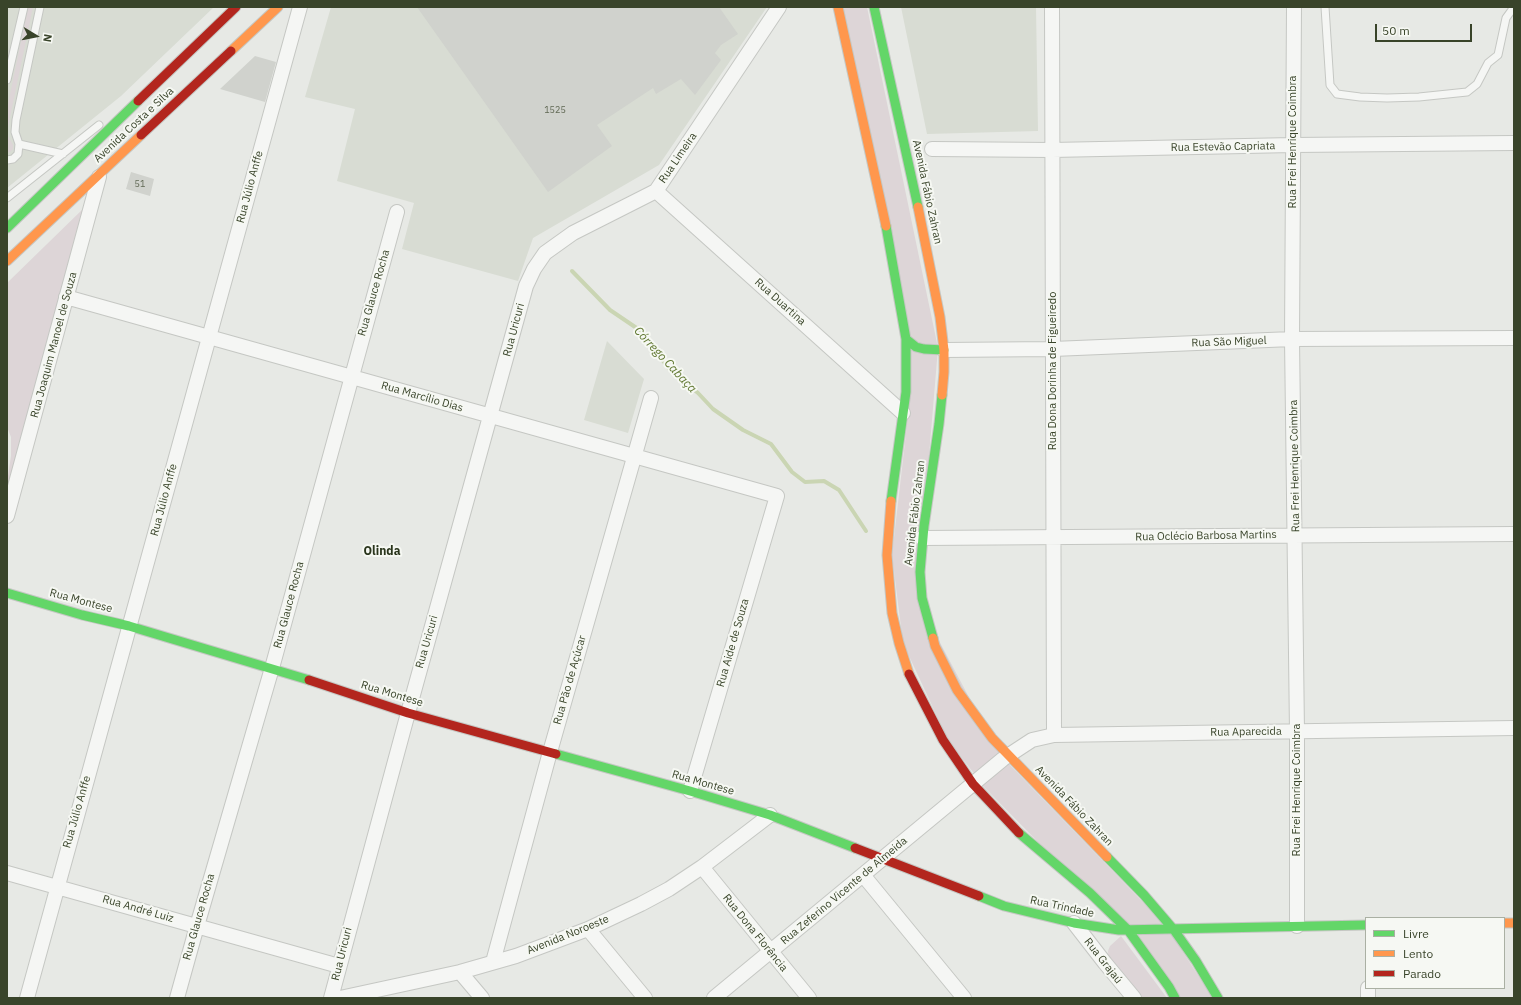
<!DOCTYPE html>
<meta charset="utf-8">
<style>
body{margin:0}
#map{position:relative;width:1521px;height:1005px;overflow:hidden;background:#e7e9e5;font-family:"IBM Plex Sans",sans-serif}
canvas{display:block}
.frame{position:absolute;inset:0;border:8px solid #39442a;pointer-events:none}
.legend{position:absolute;left:1365px;top:917px;width:140px;height:72px;box-sizing:border-box;background:#f6f8f3;border:1px solid #aab0a3;margin:0;padding:5px 7px;list-style:none;font-size:12px;color:#39442a}
.legend li{display:flex;align-items:center;gap:8px;height:20px}
.legend b{width:20px;border:1px solid #aab0a3}
.north{position:absolute;left:16px;top:16px;width:40px;height:40px;-webkit-text-stroke:3px #f6f8f3;paint-order:stroke;rotate:100deg;font-size:11px;font-weight:700;line-height:16px;text-align:center;color:#39442a}
.north::after{content:'';display:block;margin:auto;width:14px;height:18px;background:#39442a;clip-path:polygon(50% 0,100% 100%,50% 72%,0 100%)}
.scale{position:absolute;left:1375px;top:24px;width:97px;height:18px;box-sizing:border-box;border:2px solid #39442a;border-top:0;padding-left:5px;font-size:12px;line-height:14px;white-space:nowrap;color:#39442a;-webkit-text-stroke:3px #f6f8f3;paint-order:stroke}
</style>
<div id="map">
<canvas width="1521" height="1005"></canvas>
<div class="frame"></div>
<ul class="legend">
<li><b style="height:5px;background:#63d668"></b>Livre</li>
<li><b style="height:5px;background:#ff974d"></b>Lento</li>
<li><b style="height:5px;background:#b3261e"></b>Parado</li>
</ul>
<div class="north">N</div>
<div class="scale">50 m</div>
</div>
<script>
const c = document.querySelector('canvas').getContext('2d');
c.lineJoin = 'round';
function fillPath(path, color) { c.fillStyle = color; c.fill(path, 'evenodd'); }
const shape = rows => new Path2D(rows.map(r => 'M' + r).join(''));
function stroke(path, color, width, dash) { c.strokeStyle = color; c.lineWidth = width; c.lineCap = dash ? 'butt' : 'round'; c.setLineDash(dash || []); c.stroke(path); }
function label(font, color, halo, rows, align = 'center') {
  c.font = font + ' "IBM Plex Sans",sans-serif'; c.lineWidth = 4; c.setLineDash([]); c.textBaseline = 'middle'; c.strokeStyle = halo; c.fillStyle = color; for (const [text, x, y, turn = 0] of rows) {
    c.save(); c.translate(x, y); c.rotate((+turn || 0) * Math.PI / 180); c.textAlign = isNaN(turn) ? turn : align; if (halo) c.strokeText(text, 0, 0); c.fillText(text, 0, 0); c.restore();
  }
}
fillPath(shape([
 [7,7,214,7,121,96,7,188],
 [331,7,767,7,659,165,533,238,518,281,402,249,414,203,337,181,355,109,305,97],
 [901,7,1036,7,1038,131,927,134],
 [607,341,644,379,628,433,584,420]
]), '#d8dcd3');
fillPath(shape([
 [28,7,33,7,7,132,8,136,13,145,13,149,10,152,7,153,7,109],
 [842,7,867,7,938,348,917,599,999,754,976,776,948,740,903,643,892,555,911,390],
 [86,206,7,497,7,482,11,456,11,437,7,427,7,283],
 [1006,761,1166,926,1129,926,1041,845,980,783],
 [1169,931,1213,998,1181,998,1136,933],
 [1121,936,1167,998,1138,998,1109,964,1108,951,1110,946]
]), '#ddd5d7');
stroke(shape([
 [572,271,610,310,641,331,670,370,698,393,713,409,743,430,771,444,792,472,805,482,824,481,839,490,866,531]
]), '#cad5b3', 4);
fillPath(shape([
 [417,7,719,7,738,34,721,45,715,53,721,60,695,95,681,79,656,94,653,88,597,125,612,146,548,192],
 [255,56,276,62,265,102,220,89],
 [131,172,154,179,150,196,126,189]
]), '#d0d2cd');
const lane = shape([
 [1325,7,1330,85,1337,94,1360,97,1387,98,1419,97,1467,92,1477,84,1488,63,1498,55,1506,18,1514,7],
 [7,80,24,7],
 [19,144,63,154],
 [7,160,13,159,18,154,19,144,15,132,16,120,40,7],
 [7,198,99,125]
]);
const street = shape([
 [1052,7,1054,735],
 [1294,7,1292,339,1297,732,1297,926],
 [932,149,1052,150,1293,145,1514,143],
 [656,191,903,413],
 [66,297,777,496,690,791],
 [944,350,1053,349,1292,339,1514,338],
 [7,516,99,177],
 [922,538,1514,534],
 [702,867,809,998],
 [7,873,339,966],
 [863,875,964,998],
 [1074,923,1105,963,1134,998],
 [588,929,645,998],
 [493,962,550,752,651,398],
 [460,972,482,998],
 [1368,988,1368,998],
 [27,998,300,7],
 [177,998,197,926,272,668,397,212],
 [331,998,408,713,526,286,534,269,545,253,573,233,656,191,779,7],
 [340,998,460,972,516,956,588,929,641,904,669,889,702,867,770,815],
 [714,998,1003,759,1032,740,1054,735,1514,728]
]);
const fast = shape([
 [874,7,918,207],
 [886,226,906,339,906,392,891,501],
 [7,228,138,101],
 [906,339,916,347,924,349,944,350],
 [7,593,82,615,129,626,309,680],
 [933,638,922,598,920,572,924,526,939,424,942,395],
 [556,754,690,791,770,815,855,848],
 [1019,833,1090,893,1128,930,1169,987,1175,998],
 [1107,857,1144,895,1174,930,1196,961,1218,998],
 [979,896,1004,906,1074,923,1119,930,1366,925]
]);
const slow = shape([
 [838,7,886,226],
 [231,51,278,7],
 [918,207,940,317,944,350,944,372,942,395],
 [7,261,141,135],
 [891,501,887,555,892,613,899,643,909,674],
 [933,638,935,646,957,690,992,738,1107,857],
 [1504,923,1514,923]
]);
const jam = shape([
 [138,101,236,7],
 [141,135,231,51],
 [909,674,943,740,973,784,1019,833],
 [309,680,408,713,556,754],
 [855,848,979,896]
]);
stroke(lane, '#c5c7c3', 9);
stroke(street, '#c5c7c3', 16);
stroke(fast, '#c5c7c3', 11);
stroke(slow, '#c5c7c3', 11);
stroke(jam, '#c5c7c3', 11);
stroke(lane, '#f5f6f4', 7);
stroke(street, '#f5f6f4', 14);
stroke(fast, '#63d668', 9);
stroke(slow, '#ff974d', 9);
stroke(jam, '#b3261e', 9);
label('9px', '#606854', null, [
 ["1525",555,110],
 ["51",140,184]
]);
label('11px', '#39442a', '#f6f8f3', [
 ["Avenida Costa e Silva",134,125,-43],
 ["Rua Frei Henrique Coimbra",1293,142,-90],
 ["Rua Estevão Capriata",1223,147,-1],
 ["Rua Limeira",678,158,-56],
 ["Rua Júlio Anffe",250,187,-75],
 ["Avenida Fábio Zahran",927,192,78],
 ["Rua Glauce Rocha",374,293,-74],
 ["Rua Duartina",780,302,42],
 ["Rua Uricuri",514,330,-75],
 ["Rua São Miguel",1229,342,-2],
 ["Rua Joaquim Manoel de Souza",54,345,-75],
 ["Rua Dona Dorinha de Figueiredo",1053,371,-90],
 ["Rua Marcílio Dias",422,397,16],
 ["Rua Frei Henrique Coimbra",1295,466,-91],
 ["Rua Júlio Anffe",164,500,-75],
 ["Avenida Fábio Zahran",915,513,-83],
 ["Rua Oclécio Barbosa Martins",1206,536,-1],
 ["Rua Montese",81,601,15],
 ["Rua Glauce Rocha",289,605,-75],
 ["Rua Uricuri",427,642,-74],
 ["Rua Aide de Souza",733,643,-74],
 ["Rua Pão de Açúcar",570,680,-74],
 ["Rua Montese",392,694,17],
 ["Rua Aparecida",1246,732,-1],
 ["Rua Montese",703,783,16],
 ["Rua Frei Henrique Coimbra",1297,790,-90],
 ["Avenida Fábio Zahran",1074,806,46],
 ["Rua Júlio Anffe",77,812,-74],
 ["Rua Zeferino Vicente de Almeida",844,891,-40],
 ["Rua Trindade",1062,907,12],
 ["Rua André Luiz",138,909,16],
 ["Rua Glauce Rocha",199,917,-74],
 ["Rua Dona Florência",755,933,51],
 ["Avenida Noroeste",568,935,-22],
 ["Rua Uricuri",342,954,-76],
 ["Rua Grajaú",1103,961,52]
]);
label('italic 12px', '#627933', '#f6f8f3', [
 ["Córrego Cabaça",665,360,47]
]);
label('bold 12px', '#2a351c', '#f6f8f3', [
 ["Olinda",382,552]
]);
</script>
